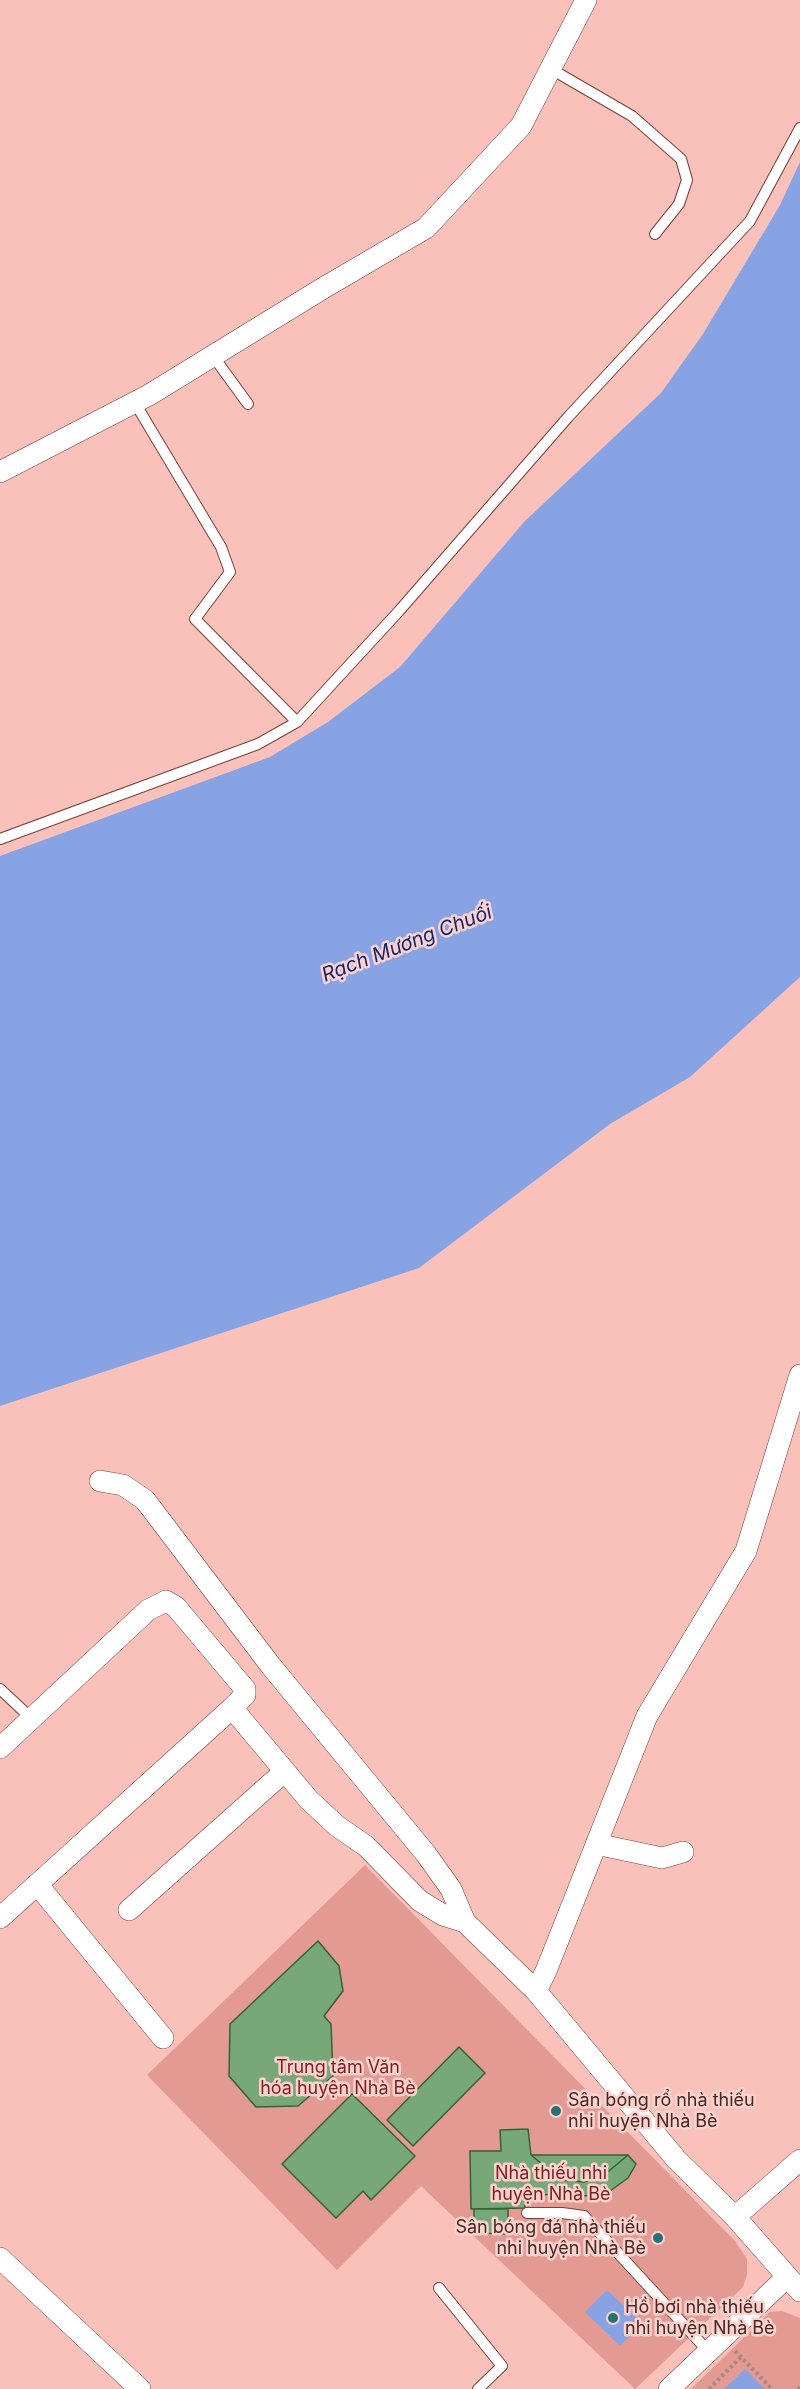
<!DOCTYPE html>
<meta charset="utf-8">
<style>
body{margin:0}
canvas{display:block;background:#fac0ba}
</style>
<canvas width="800" height="2389"></canvas>
<script>
const c = document.querySelector('canvas').getContext('2d');
c.lineJoin = 'round';
function fillPath(path, color) { c.fillStyle = color; c.fill(path, 'evenodd'); }
const shape = rows => new Path2D(rows.map(r => 'M' + r).join(''));
function stroke(path, color, width, dash) { c.strokeStyle = color; c.lineWidth = width; c.lineCap = dash ? 'butt' : 'round'; c.setLineDash(dash || []); c.stroke(path); }
function label(font, color, halo, rows, align = 'center') {
  c.font = font + ' Inter,sans-serif'; c.lineWidth = 5; c.setLineDash([]); c.textBaseline = 'middle'; c.strokeStyle = halo; c.fillStyle = color; for (const [text, x, y, turn = 0] of rows) {
    c.save(); c.translate(x, y); c.rotate((+turn || 0) * Math.PI / 180); c.textAlign = isNaN(turn) ? turn : align; if (halo) c.strokeText(text, 0, 0); c.fillText(text, 0, 0); c.restore();
  }
}
fillPath(shape([
 [365,1865,735,2241,747,2259,747,2274,743,2287,635,2389,421,2186,337,2270,147,2075],
 [782,2311,800,2318,800,2389,691,2389,770,2312]
]), '#e39a93');
fillPath(shape([
 [800,162,800,977,690,1077,610,1124,419,1268,0,1406,0,856,270,757,328,722,400,667,525,521,661,393,703,334,780,205],
 [607,2290,642,2323,620,2346,585,2312],
 [745,2369,765,2389,724,2389]
]), '#87a3e3');
const building = shape([
 [318,1941,339,1966,343,1991,324,2016,331,2024,333,2076,298,2106,256,2107,229,2076,230,2024,318,1941],
 [459,2047,485,2073,413,2146,387,2120,459,2047],
 [352,2094,415,2156,371,2200,363,2191,336,2218,282,2164,352,2094],
 [528,2129,531,2155,561,2180,584,2182,603,2176,628,2155,636,2164,628,2178,610,2191,595,2196,525,2194,525,2208,471,2209,470,2151,501,2151,500,2130,528,2129],
 [531,2155,628,2155,603,2176,584,2182,561,2180,531,2155],
 [474,2209,508,2209,508,2234,474,2233,474,2209]
]);
fillPath(building, '#78a87a');
stroke(building, '#346138', 1.5);
const lane = shape([
 [551,69,632,116,681,159,687,180,679,204,655,234],
 [213,356,248,404],
 [135,403,221,547,230,572,195,619,297,722],
 [0,839,258,744,297,722,399,611,569,416,750,221,800,128],
 [0,1689,32,1719],
 [527,2213,562,2213,584,2216,708,2351],
 [439,2288,502,2366,478,2389]
]);
const street = shape([
 [0,472,149,395,325,287,426,228,521,126,586,0],
 [100,1481,123,1485,145,1500,271,1666,426,1854,451,1889,465,1922],
 [0,1748,148,1610,166,1601,176,1607,245,1689,245,1695,232,1708,309,1800,337,1826,366,1846,420,1901,443,1915,465,1922,536,1991,676,2159,735,2217,800,2291],
 [596,1844,662,1858,683,1852],
 [37,1884,163,2038],
 [129,1910,285,1771],
 [0,1918,232,1708],
 [536,1991,546,1971,647,1716,746,1551,800,1375],
 [735,2217,800,2160],
 [0,2258,140,2389],
 [669,2389,787,2277]
]);
stroke(lane, '#7a3f3a', 12);
stroke(street, '#7a3f3a', 22);
stroke(shape([
 [735,2351,772,2389],
 [709,2389,741,2357],
 [798,2389,800,2387]
]), '#b2847f', 4, [3, 3]);
stroke(lane, '#fff', 10);
stroke(street, '#fff', 21);
for (const [x, y, r, color] of [
 [556,2111,6,"#267078"],
 [658,2238,6,"#267078"],
 [613,2318,6,"#267078"]
]) { const dot = new Path2D(); dot.arc(x, y, r, 0, 2 * Math.PI); c.fillStyle = color; c.fill(dot); stroke(dot, '#fdd2cd', 2); }
label('18px', '#7e1f1f', '#fdd2cd', [
 ["Trung tâm Văn",338,2068],
 ["hóa huyện Nhà Bè",338,2089],
 ["Nhà thiếu nhi",551,2174],
 ["huyện Nhà Bè",551,2195]
]);
label('18px', '#452927', '#fdd2cd', [
 ["Sân bóng rổ nhà thiếu",568,2101],
 ["nhi huyện Nhà Bè",568,2122],
 ["Sân bóng đá nhà thiếu",646,2228,"right"],
 ["nhi huyện Nhà Bè",646,2249,"right"],
 ["Hồ bơi nhà thiếu",625,2308],
 ["nhi huyện Nhà Bè",625,2329]
], 'left');
label('italic 20px', '#122972', '#fdd2cd', [
 ["Rạch Mương Chuối",407,944,-21]
]);
</script>
